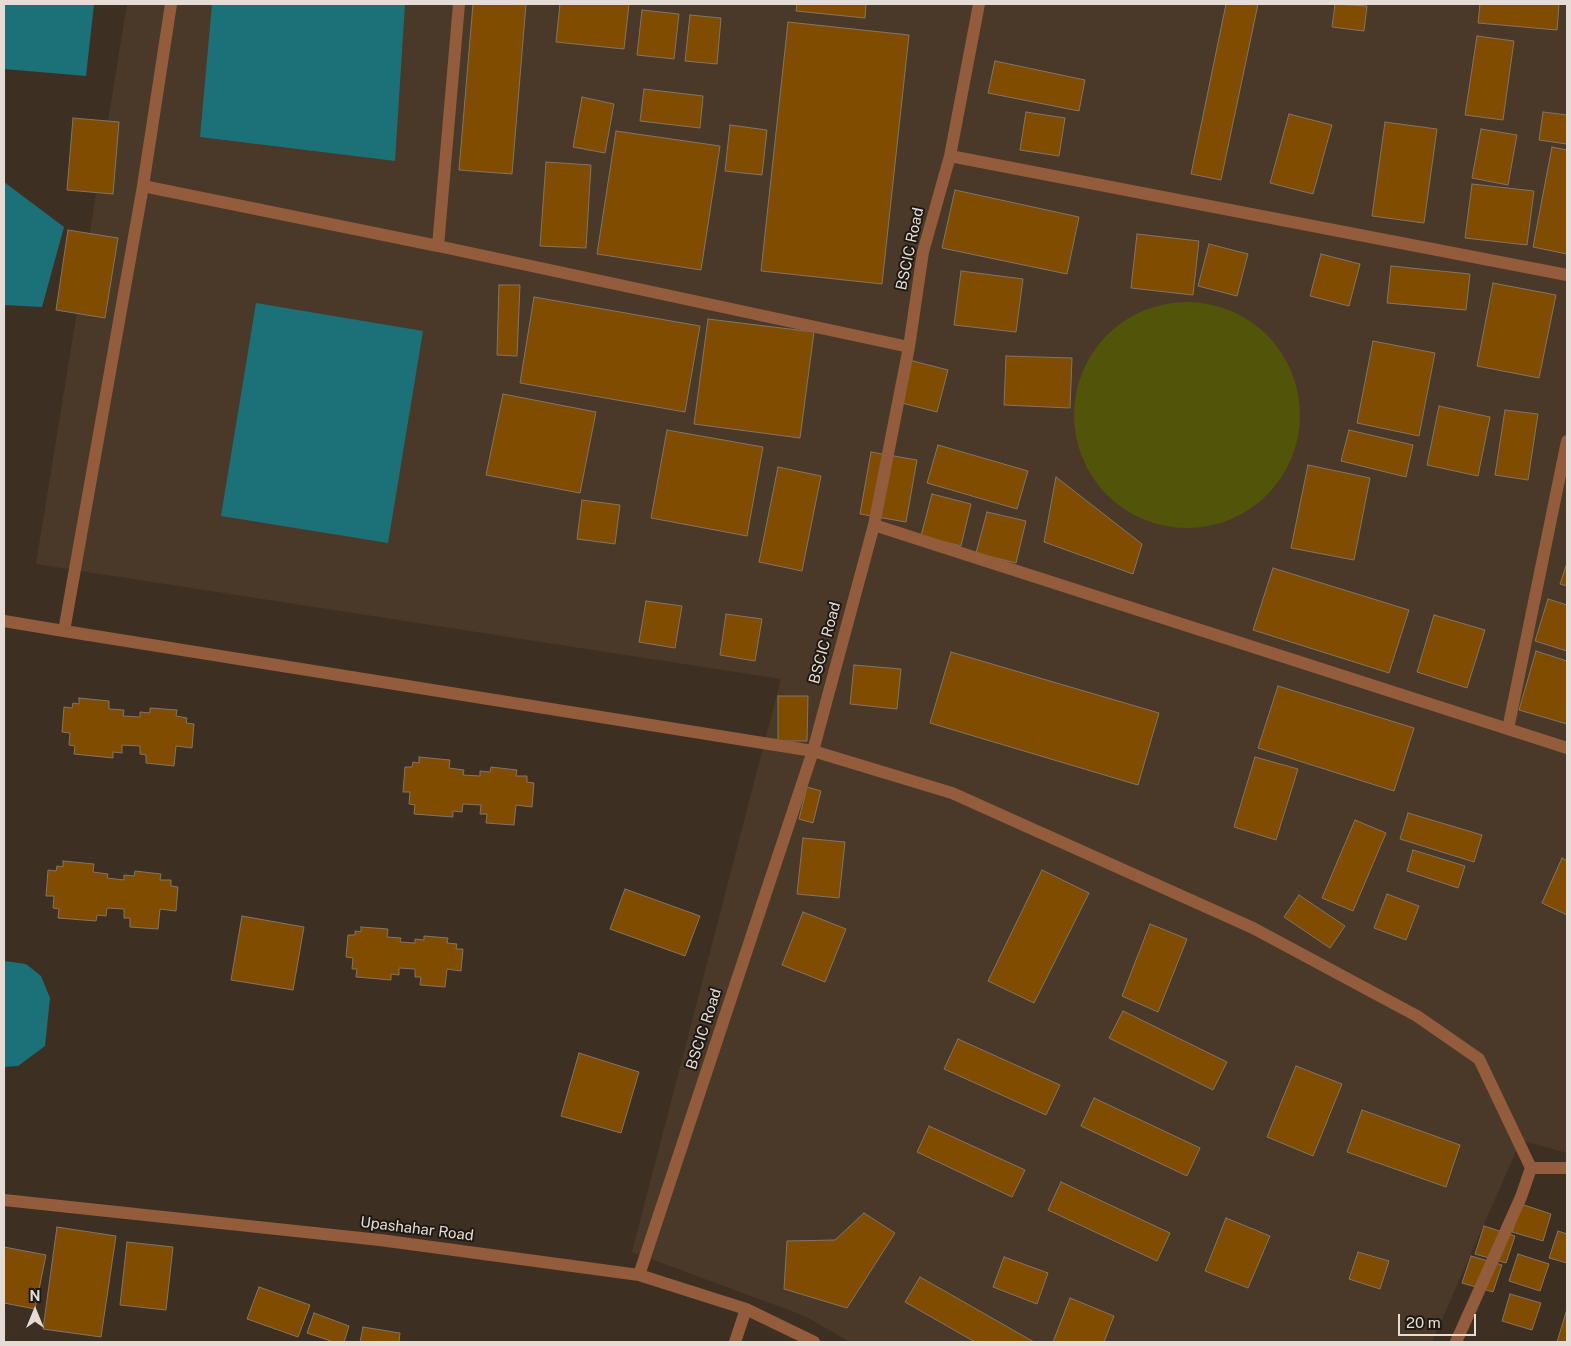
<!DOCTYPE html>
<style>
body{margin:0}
#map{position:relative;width:1571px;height:1346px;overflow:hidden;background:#3d3023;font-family:"Public Sans",sans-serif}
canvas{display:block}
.frame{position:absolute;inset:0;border:5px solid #e5ddd5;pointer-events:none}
.north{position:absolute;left:10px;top:1286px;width:50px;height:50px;-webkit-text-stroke:4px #1f1913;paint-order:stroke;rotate:0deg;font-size:14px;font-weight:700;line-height:20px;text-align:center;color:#e5ddd5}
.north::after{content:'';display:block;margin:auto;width:18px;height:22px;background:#e5ddd5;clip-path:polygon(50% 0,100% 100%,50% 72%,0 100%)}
.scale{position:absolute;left:1398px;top:1314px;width:78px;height:22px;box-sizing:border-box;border:2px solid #e5ddd5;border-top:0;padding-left:6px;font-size:15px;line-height:18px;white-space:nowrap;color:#e5ddd5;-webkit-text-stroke:4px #1f1913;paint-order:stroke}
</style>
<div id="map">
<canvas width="1571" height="1346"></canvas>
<div class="frame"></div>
<div class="north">N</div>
<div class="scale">20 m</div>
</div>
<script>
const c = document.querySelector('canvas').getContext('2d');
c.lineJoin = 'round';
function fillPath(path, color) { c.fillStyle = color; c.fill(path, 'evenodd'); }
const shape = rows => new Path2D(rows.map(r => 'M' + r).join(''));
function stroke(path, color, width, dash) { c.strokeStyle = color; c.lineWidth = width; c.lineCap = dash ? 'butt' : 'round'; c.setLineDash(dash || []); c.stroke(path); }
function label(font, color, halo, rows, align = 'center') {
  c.font = font + ' "Public Sans",sans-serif'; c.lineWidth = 4; c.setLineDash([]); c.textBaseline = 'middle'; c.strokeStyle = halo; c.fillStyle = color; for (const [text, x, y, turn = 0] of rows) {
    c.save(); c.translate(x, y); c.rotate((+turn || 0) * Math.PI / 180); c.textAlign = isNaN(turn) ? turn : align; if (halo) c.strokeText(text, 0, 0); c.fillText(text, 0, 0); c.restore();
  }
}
fillPath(shape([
 [127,4,1567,4,1567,1153,1521,1140,1432,1342,850,1342,805,1316,632,1252,781,679,36,564]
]), '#4a3928');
fillPath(shape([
 '1074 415a113 113 0 1 1 226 0a113 113 0 1 1-226 0Z'
]), '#52540a');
fillPath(shape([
 [4,4,94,4,86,76,4,69],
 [212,4,405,4,395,161,200,137],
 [4,182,64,227,42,307,4,305],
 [256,303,423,331,388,543,221,516],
 [4,961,26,964,41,976,50,998,45,1046,18,1066,4,1067]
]), '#1b7177');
const building = shape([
 [473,4,526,4,512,174,459,170,473,4],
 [560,4,629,4,624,49,556,42,560,4],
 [797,4,866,4,865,18,796,11,797,4],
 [1226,4,1258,4,1221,180,1191,174,1226,4],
 [1335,4,1367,6,1364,31,1332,27,1335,4],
 [1480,4,1559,4,1557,30,1478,23,1480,4],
 [642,10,679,14,674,59,637,55,642,10],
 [690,15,721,18,717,64,685,61,690,15],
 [788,22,909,35,882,284,761,271,788,22],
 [1477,36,1514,41,1503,120,1465,115,1477,36],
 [995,61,1085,80,1079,111,988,93,995,61],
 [644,89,703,96,700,128,640,121,644,89],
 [582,97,614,104,605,153,573,147,582,97],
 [1026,112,1065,118,1059,156,1020,150,1026,112],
 [1543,112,1567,115,1567,144,1539,140,1543,112],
 [1289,114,1332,125,1313,194,1270,183,1289,114],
 [73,118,119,122,113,194,67,190,73,118],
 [1385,122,1437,129,1424,223,1372,216,1385,122],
 [730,125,767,130,762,175,725,171,730,125],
 [1481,129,1517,135,1508,185,1472,178,1481,129],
 [616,131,720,146,701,270,597,254,616,131],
 [1552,147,1567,150,1567,254,1533,247,1552,147],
 [546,162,591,165,586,248,540,246,546,162],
 [1472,184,1534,191,1527,245,1465,238,1472,184],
 [955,190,1079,217,1067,274,942,248,955,190],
 [68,230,118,238,105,318,56,310,68,230],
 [1137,234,1199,241,1193,295,1131,288,1137,234],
 [1209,244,1248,254,1237,296,1198,286,1209,244],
 [1321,254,1360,264,1349,306,1310,296,1321,254],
 [1391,266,1470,274,1466,310,1387,303,1391,266],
 [961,271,1023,279,1016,332,954,325,961,271],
 [1493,283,1556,295,1539,378,1477,366,1493,283],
 [499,285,520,285,517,356,497,355,499,285],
 [534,297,700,326,685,412,520,383,534,297],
 [708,319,814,332,800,438,694,424,708,319],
 [1373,341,1435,353,1419,436,1357,423,1373,341],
 [1006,356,1072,358,1070,408,1004,405,1006,356],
 [909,360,948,370,937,412,898,402,909,360],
 [503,394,596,412,580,493,486,475,503,394],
 [1439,406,1490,417,1478,476,1427,465,1439,406],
 [1505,410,1538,414,1528,480,1495,475,1505,410],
 [667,430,763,447,747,536,651,518,667,430],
 [1349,430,1413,445,1406,477,1341,461,1349,430],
 [938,445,1028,471,1017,509,927,483,938,445],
 [871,452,917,460,906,522,860,514,871,452],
 [1308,465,1370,478,1354,560,1291,548,1308,465],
 [778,467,821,476,802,571,759,562,778,467],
 [1056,477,1142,544,1133,574,1044,542,1056,477],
 [932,494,971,504,961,546,921,536,932,494],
 [582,500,620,505,615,544,577,539,582,500],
 [987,512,1026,521,1016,563,976,553,987,512],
 [1567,563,1567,586,1560,584,1567,563],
 [1273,568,1409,610,1389,673,1253,630,1273,568],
 [1548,599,1567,605,1567,651,1535,641,1548,599],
 [646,601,682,606,675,648,639,642,646,601],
 [726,614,762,619,755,661,720,655,726,614],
 [1434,615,1485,630,1467,688,1417,672,1434,615],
 [1536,651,1567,661,1567,724,1519,710,1536,651],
 [951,652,1159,713,1138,785,930,723,951,652],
 [854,665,901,669,897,709,850,704,854,665],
 [1278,686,1414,728,1394,791,1258,748,1278,686],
 [778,696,808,696,807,741,778,741,778,696],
 [79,698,109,701,109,709,124,710,123,716,140,717,140,712,150,713,150,708,177,710,176,716,187,718,186,723,194,724,192,748,176,746,174,766,146,763,146,755,140,754,140,746,122,745,122,753,113,752,113,758,74,754,75,746,69,745,70,733,62,732,64,707,72,708,73,703,79,704,79,698],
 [419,757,450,760,449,768,464,770,463,775,480,776,480,771,490,772,491,767,517,770,516,776,527,776,527,782,534,783,532,807,516,805,514,825,486,823,487,814,480,814,481,805,463,804,462,812,453,811,453,817,414,814,415,805,409,804,410,792,403,792,405,767,412,767,413,762,419,763,419,757],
 [1255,757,1298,769,1276,840,1234,827,1255,757],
 [807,787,821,791,813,823,799,819,807,787],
 [1408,813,1482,835,1474,862,1400,839,1408,813],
 [1355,820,1386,833,1353,911,1322,898,1355,820],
 [803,838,845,842,839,898,797,894,803,838],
 [1413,850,1465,866,1458,888,1407,871,1413,850],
 [1562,858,1567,861,1567,915,1542,903,1562,858],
 [63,861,94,864,93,872,108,874,107,878,124,880,124,875,134,876,135,871,161,874,160,880,171,880,171,886,178,887,176,911,160,909,158,929,130,927,130,918,124,918,124,909,107,908,106,916,97,915,96,921,58,918,59,909,53,908,54,896,46,896,48,870,56,871,57,866,63,867,63,861],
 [1042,870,1089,893,1034,1003,988,981,1042,870],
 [625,889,700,916,685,956,610,929,625,889],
 [1387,894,1419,906,1406,940,1374,928,1387,894],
 [1299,895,1345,926,1330,948,1284,917,1299,895],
 [803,912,846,929,825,982,782,965,803,912],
 [242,916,304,927,293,990,231,980,242,916],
 [1150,924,1187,939,1158,1012,1122,996,1150,924],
 [361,927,388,929,387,937,401,938,400,942,415,943,415,939,424,940,424,936,448,938,447,943,457,944,456,949,463,949,461,971,447,969,445,987,420,985,421,977,415,977,415,969,399,968,399,975,391,974,391,980,356,977,357,969,352,969,353,958,346,957,348,935,355,935,355,931,361,932,361,927],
 [1123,1011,1227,1062,1213,1090,1109,1038,1123,1011],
 [958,1039,1060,1085,1046,1115,944,1069,958,1039],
 [579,1053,639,1072,621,1133,561,1116,579,1053],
 [1296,1066,1342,1084,1313,1156,1267,1137,1296,1066],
 [1094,1098,1200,1148,1187,1176,1081,1126,1094,1098],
 [1362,1110,1460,1145,1446,1187,1347,1152,1362,1110],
 [929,1126,1025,1170,1012,1197,917,1152,929,1126],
 [1061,1182,1170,1233,1157,1261,1048,1210,1061,1182],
 [1521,1204,1551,1214,1543,1241,1512,1232,1521,1204],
 [864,1213,895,1233,847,1308,784,1289,787,1241,835,1240,864,1213],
 [1226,1218,1270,1236,1248,1288,1205,1271,1226,1218],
 [1484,1226,1515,1236,1506,1263,1475,1254,1484,1226],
 [57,1227,116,1236,101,1337,43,1329,57,1227],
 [1558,1231,1567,1234,1567,1263,1549,1258,1558,1231],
 [127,1242,173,1247,166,1310,120,1305,127,1242],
 [4,1247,46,1255,35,1309,4,1303,4,1247],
 [1358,1252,1389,1261,1380,1289,1349,1279,1358,1252],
 [1518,1254,1549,1264,1540,1291,1509,1281,1518,1254],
 [1471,1256,1502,1265,1493,1292,1462,1283,1471,1256],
 [1004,1257,1048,1273,1037,1304,993,1287,1004,1257],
 [920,1277,1034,1342,975,1342,905,1302,920,1277],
 [259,1287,310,1305,298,1337,247,1319,259,1287],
 [1510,1294,1541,1303,1532,1330,1502,1321,1510,1294],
 [1070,1298,1114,1316,1104,1342,1053,1342,1070,1298],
 [1567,1309,1567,1342,1557,1342,1567,1309],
 [314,1313,349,1326,344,1342,334,1342,307,1333,314,1313],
 [363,1327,400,1333,399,1342,360,1342,363,1327]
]);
fillPath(building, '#804d00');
stroke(building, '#827465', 1);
stroke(shape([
 [171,4,143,186,438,246],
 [459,4,438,246,909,347],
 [950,156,1567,275],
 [143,186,64,631,813,751,952,793,1253,928,1417,1016,1479,1059,1531,1168],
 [874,525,1567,748],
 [4,621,64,631],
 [1508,729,1567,441],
 [4,1200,380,1240,639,1275,746,1309,814,1342],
 [639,1275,813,751,874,525,909,347,923,252,950,156,979,4],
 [735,1342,746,1309],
 [1456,1342,1521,1197,1531,1168,1567,1168]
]), '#935c3c', 12);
label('15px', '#e5ddd5', '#1f1913', [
 ["BSCIC Road",910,249,-78],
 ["BSCIC Road",825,643,-75],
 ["BSCIC Road",704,1029,-72],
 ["Upashahar Road",417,1229,7]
]);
</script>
